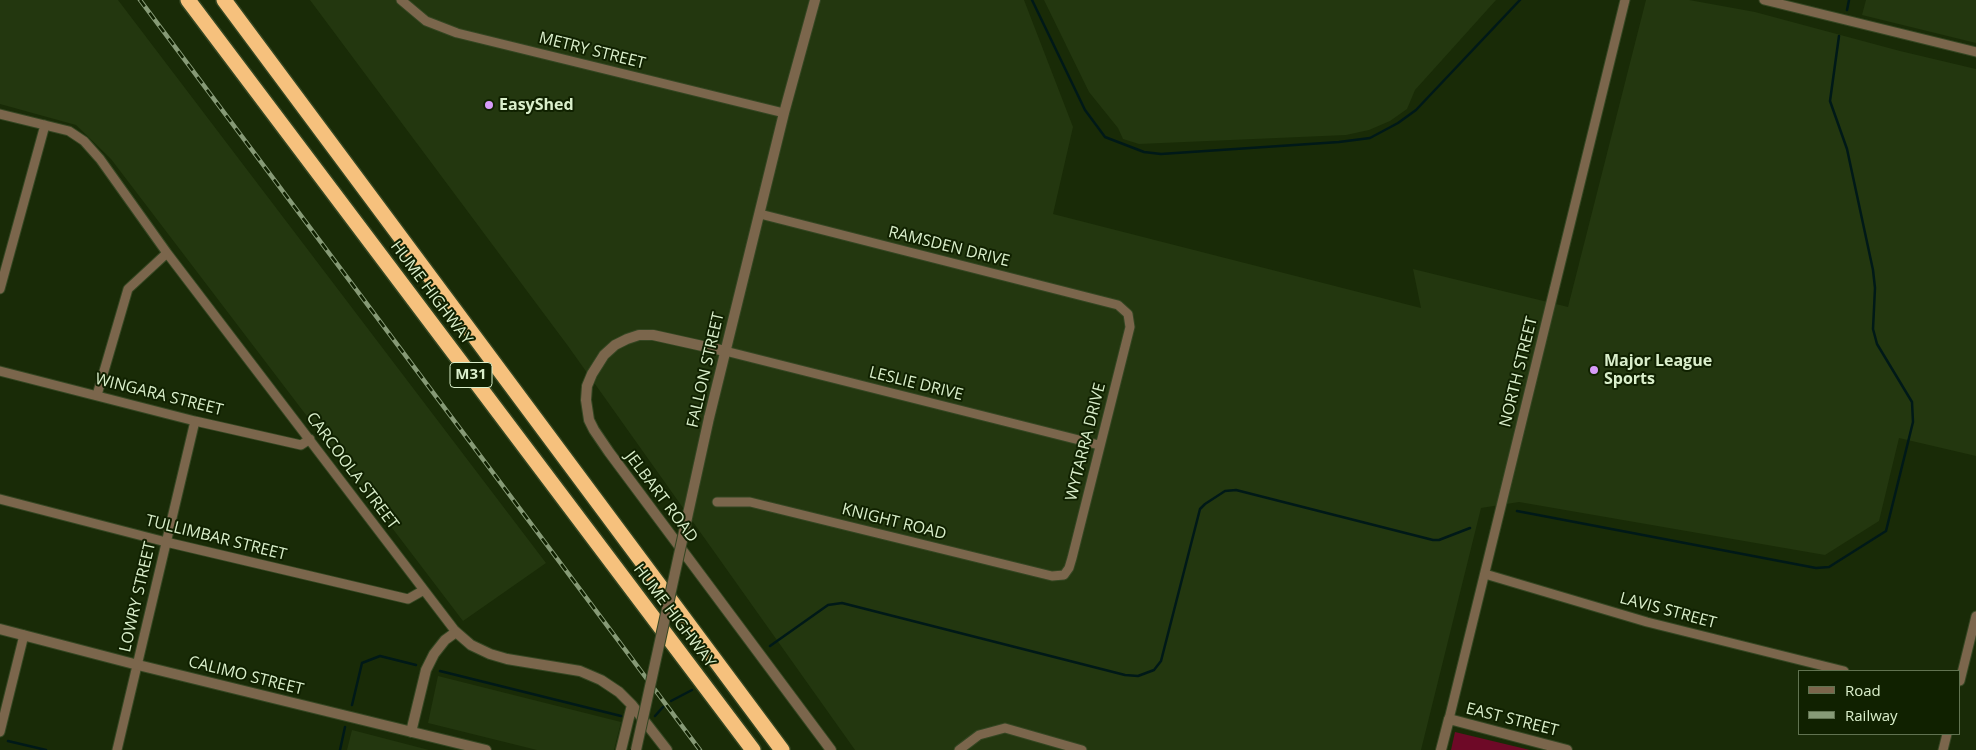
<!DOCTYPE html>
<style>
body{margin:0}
#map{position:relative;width:1976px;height:750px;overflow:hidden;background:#192b07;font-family:"Open Sans",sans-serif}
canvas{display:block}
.legend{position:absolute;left:1798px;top:670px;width:162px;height:65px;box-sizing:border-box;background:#102100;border:1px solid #617351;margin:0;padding:6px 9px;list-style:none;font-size:15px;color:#daefcb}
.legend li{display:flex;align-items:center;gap:10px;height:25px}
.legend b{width:25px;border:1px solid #617351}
</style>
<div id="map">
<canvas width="1976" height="750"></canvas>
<ul class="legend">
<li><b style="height:6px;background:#7b664c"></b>Road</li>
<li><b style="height:6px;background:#869a76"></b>Railway</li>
</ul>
</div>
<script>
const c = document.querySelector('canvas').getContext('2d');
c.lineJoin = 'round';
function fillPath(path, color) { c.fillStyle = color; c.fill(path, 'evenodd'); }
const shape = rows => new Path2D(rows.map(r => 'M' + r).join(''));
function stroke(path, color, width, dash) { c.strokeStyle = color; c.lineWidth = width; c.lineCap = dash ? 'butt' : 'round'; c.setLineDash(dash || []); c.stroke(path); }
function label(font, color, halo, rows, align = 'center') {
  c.font = font + ' "Open Sans",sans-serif'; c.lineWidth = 4; c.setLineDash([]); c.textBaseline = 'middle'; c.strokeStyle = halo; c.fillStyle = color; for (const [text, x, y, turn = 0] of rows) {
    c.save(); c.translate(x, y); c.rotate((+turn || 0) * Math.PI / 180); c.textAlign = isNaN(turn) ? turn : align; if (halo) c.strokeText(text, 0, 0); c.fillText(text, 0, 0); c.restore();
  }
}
fillPath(shape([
 [0,0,118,0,546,563,463,621,111,159,76,125,0,104],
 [310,0,1024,0,1073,127,1053,214,1421,308,1413,269,1568,307,1646,0,1689,0,1755,12,1900,51,1976,69,1976,456,1899,438,1879,521,1825,555,1519,502,1481,508,1421,750,855,750,568,346],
 [1044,0,1496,0,1415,90,1407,109,1390,121,1369,130,1346,135,1139,144,1123,139,1118,128,1089,92],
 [1866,0,1976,0,1976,43,1862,15],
 [438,676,621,722,614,750,537,750,428,723],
 [352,730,429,750,347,750]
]), '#23370f');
fillPath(shape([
 [1455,732,1530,750,1451,750]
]), '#6e0927');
stroke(shape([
 [1032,0,1085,110,1105,137,1144,152,1161,154,1339,142,1370,138,1398,123,1416,110,1520,0],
 [1847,10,1849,0],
 [1517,511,1816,568,1829,567,1886,531,1913,422,1912,402,1877,344,1873,329,1875,288,1873,270,1847,149,1830,101,1839,36],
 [770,646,828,605,842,603,1125,675,1138,676,1154,670,1161,661,1200,509,1205,504,1225,491,1236,490,1433,540,1439,540,1470,528],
 [440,671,621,716],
 [671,701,692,690],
 [352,705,362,663,380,656,416,665],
 [655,716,663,707],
 [8,741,46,750],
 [340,750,345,727]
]), '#001918', 2.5);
const minor = shape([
 [401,0,426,21,457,33,784,113],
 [1764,0,1976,52],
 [0,114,69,131,84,141,100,159,167,253,456,632],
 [0,289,45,125],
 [725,351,1099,445],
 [0,371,195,421,301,445,310,439],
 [97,395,128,289,167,253],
 [0,499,166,542,408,599,424,590],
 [717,502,750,502,1052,576,1064,575,1069,568,1072,558,1130,327,1128,314,1118,305,760,214],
 [1485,574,1647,622,1844,671],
 [1960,681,1976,616],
 [1449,719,1625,0],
 [0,732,24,635],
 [117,750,195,421],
 [959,750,979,735,1005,728,1082,750],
 [1943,750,1947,734]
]);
const tertiary = shape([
 [725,351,653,335,639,335,627,339,615,345,604,355,592,374,587,386,586,400,589,420,594,430,609,452,831,750],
 [709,418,784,113,815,0],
 [0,629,138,665,486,750],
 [411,732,426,670,434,654,445,640,456,632,471,645,490,654,507,659,580,671,601,680,619,692,632,705,667,750],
 [621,750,632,705],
 [1441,750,1449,719,1567,750]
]);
const motorway = shape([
 [188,0,753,750],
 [224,0,782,750]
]);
stroke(minor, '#344622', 11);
stroke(tertiary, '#344622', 12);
stroke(motorway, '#344622', 18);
stroke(minor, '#7b664c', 9);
stroke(tertiary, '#7b664c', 10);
stroke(motorway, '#f6c17d', 15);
const rail = shape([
 [140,0,700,750]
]);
stroke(rail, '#869a76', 4.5);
stroke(rail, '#102100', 2.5, [8]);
const tertiaryBridge = shape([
 [636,750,709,418]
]);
stroke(tertiaryBridge, '#344622', 12, []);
stroke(tertiaryBridge, '#7b664c', 10);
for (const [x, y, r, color] of [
 [489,105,5,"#d79bf9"],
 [1594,370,5,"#d79bf9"]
]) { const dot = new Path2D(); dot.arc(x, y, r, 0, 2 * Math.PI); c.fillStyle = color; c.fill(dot); stroke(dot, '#102100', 2); }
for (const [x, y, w] of [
 [471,375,42]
]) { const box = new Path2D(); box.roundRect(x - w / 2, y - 12.5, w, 25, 4); c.fillStyle = '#102100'; c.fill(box); stroke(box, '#daefcb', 1); }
label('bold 15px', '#daefcb', null, [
 ["M31",471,375]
]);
label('16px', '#daefcb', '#102100', [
 ["METRY STREET",592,51,14],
 ["RAMSDEN DRIVE",949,247,14],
 ["HUME HIGHWAY",431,293,53],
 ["FALLON STREET",706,370,-77],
 ["NORTH STREET",1519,372,-76],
 ["LESLIE DRIVE",916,384,14],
 ["WINGARA STREET",159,395,14],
 ["WYTARRA DRIVE",1086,442,-76],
 ["CARCOOLA STREET",352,471,53],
 ["JELBART ROAD",661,497,53],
 ["KNIGHT ROAD",894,522,14],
 ["TULLIMBAR STREET",216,538,14],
 ["LOWRY STREET",138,597,-77],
 ["LAVIS STREET",1668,611,15],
 ["HUME HIGHWAY",674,616,53],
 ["CALIMO STREET",246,676,14],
 ["EAST STREET",1512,720,14]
]);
label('bold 16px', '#daefcb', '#102100', [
 ["EasyShed",499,105],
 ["Major League",1604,361],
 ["Sports",1604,379]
], 'left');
</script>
